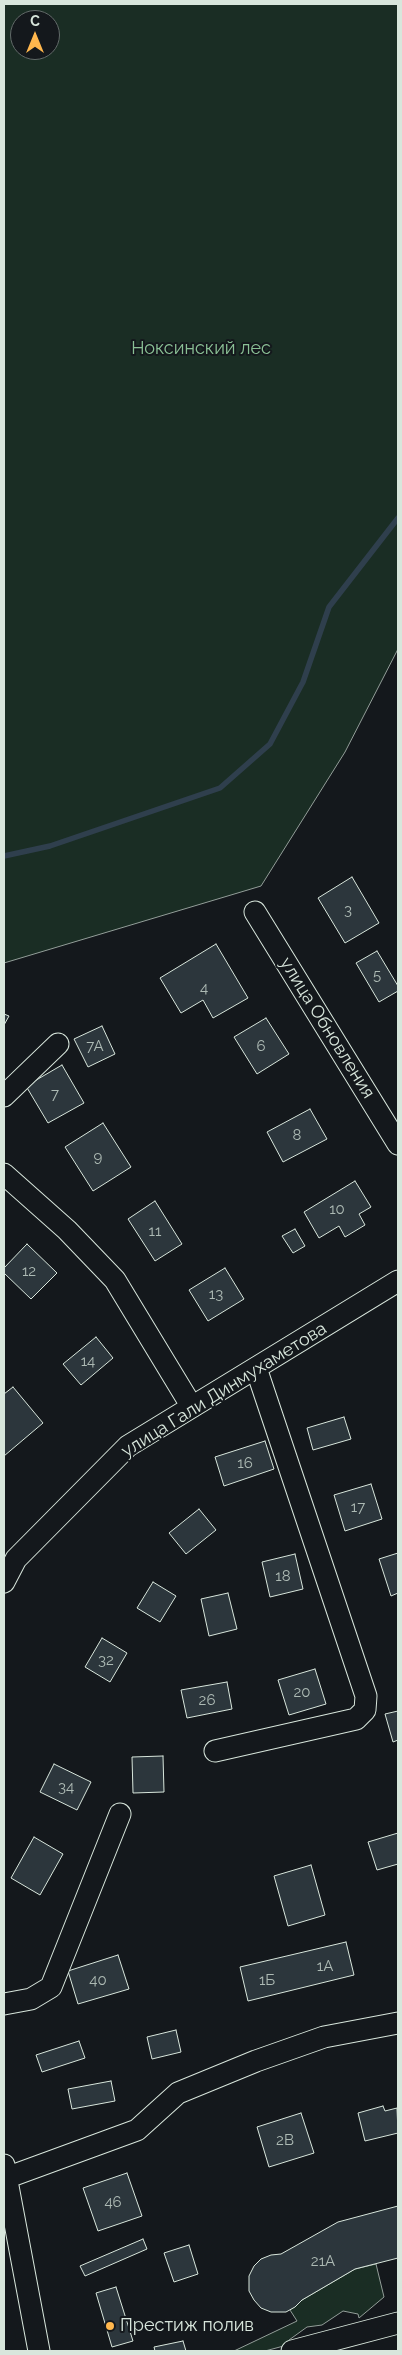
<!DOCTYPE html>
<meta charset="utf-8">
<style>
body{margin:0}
#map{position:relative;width:402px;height:2355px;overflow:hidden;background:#14181c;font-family:Raleway,sans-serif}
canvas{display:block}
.frame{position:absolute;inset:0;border:5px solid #d8e6dc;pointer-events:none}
.north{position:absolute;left:10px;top:10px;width:50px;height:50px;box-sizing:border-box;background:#14181c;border:1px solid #626a69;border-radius:50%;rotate:0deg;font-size:14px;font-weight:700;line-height:20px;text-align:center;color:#d8e6dc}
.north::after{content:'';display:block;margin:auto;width:18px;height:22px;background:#ffb74d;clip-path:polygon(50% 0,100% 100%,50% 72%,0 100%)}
</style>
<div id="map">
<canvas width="402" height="2355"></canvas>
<div class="frame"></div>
<div class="north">С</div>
</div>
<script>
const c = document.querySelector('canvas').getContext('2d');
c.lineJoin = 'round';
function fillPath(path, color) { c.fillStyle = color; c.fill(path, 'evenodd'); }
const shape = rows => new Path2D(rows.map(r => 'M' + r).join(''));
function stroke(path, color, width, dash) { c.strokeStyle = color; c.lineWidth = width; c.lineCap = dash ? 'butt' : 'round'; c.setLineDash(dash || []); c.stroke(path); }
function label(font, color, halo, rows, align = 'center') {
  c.font = font + ' Raleway,sans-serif'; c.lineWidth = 4; c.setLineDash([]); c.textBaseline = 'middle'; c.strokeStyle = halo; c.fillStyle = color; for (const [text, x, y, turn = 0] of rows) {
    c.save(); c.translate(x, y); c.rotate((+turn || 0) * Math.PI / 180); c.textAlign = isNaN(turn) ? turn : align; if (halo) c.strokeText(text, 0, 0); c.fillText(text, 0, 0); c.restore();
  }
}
const green = shape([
 [4,4,398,4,398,649,345,752,261,886,4,963,4,4],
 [20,20,50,20,50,50,20,50,20,20],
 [376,2264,384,2297,359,2318,358,2314,343,2311,322,2325,307,2327,289,2340,291,2344,265,2351,234,2351,297,2321,290,2310,302,2300,355,2269,376,2264]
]);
fillPath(green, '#1a2d24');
stroke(green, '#939e99', 1);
stroke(shape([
 [4,856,50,846,220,788,270,744,303,682,329,607,398,518]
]), '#2f3f4d', 5.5);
const building = shape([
 [352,877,379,923,345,943,318,898,352,877],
 [216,944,248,998,213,1018,203,1000,181,1013,160,978,216,944],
 [377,951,398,986,398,991,379,1002,356,963,377,951],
 [4,1014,9,1016,4,1025,4,1014],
 [266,1018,289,1054,257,1074,234,1037,266,1018],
 [102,1026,115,1054,88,1067,74,1039,102,1026],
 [62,1065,84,1103,48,1123,26,1086,62,1065],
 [310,1109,327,1139,283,1162,267,1132,310,1109],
 [103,1123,131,1167,93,1191,65,1147,103,1123],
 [355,1181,371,1207,359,1214,365,1225,345,1237,339,1226,319,1238,304,1212,355,1181],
 [155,1201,182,1244,155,1261,128,1219,155,1201],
 [295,1229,305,1246,293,1253,282,1236,295,1229],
 [27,1244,57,1273,31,1299,4,1273,4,1268,27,1244],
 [225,1268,244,1299,208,1321,189,1290,225,1268],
 [96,1337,113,1358,81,1385,63,1364,96,1337],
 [13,1387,43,1423,4,1456,4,1394,13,1387],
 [344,1417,351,1439,313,1450,307,1428,344,1417],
 [265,1441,274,1469,224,1486,215,1457,265,1441],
 [371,1484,382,1519,345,1531,334,1495,371,1484],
 [199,1509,216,1530,186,1554,169,1533,199,1509],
 [398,1553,398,1593,391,1596,379,1559,398,1553],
 [295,1554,303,1589,270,1597,262,1562,295,1554],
 [153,1582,176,1596,160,1622,137,1608,153,1582],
 [228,1593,237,1629,209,1636,201,1599,228,1593],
 [102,1638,127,1653,110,1682,85,1667,102,1638],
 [315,1669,326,1704,289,1715,278,1680,315,1669],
 [227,1682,232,1709,187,1718,181,1690,227,1682],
 [398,1711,398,1740,393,1742,385,1714,398,1711],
 [163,1756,164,1792,133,1793,132,1757,163,1756],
 [54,1764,91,1782,77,1810,40,1792,54,1764],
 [398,1833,398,1864,377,1870,368,1842,398,1833],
 [34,1837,63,1854,40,1895,11,1878,34,1837],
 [311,1865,325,1915,288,1926,274,1876,311,1865],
 [346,1942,354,1975,248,2001,240,1967,346,1942],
 [118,1955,129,1989,78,2004,68,1971,118,1955],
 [176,2030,181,2052,152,2059,147,2037,176,2030],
 [79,2041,85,2058,42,2072,36,2055,79,2041],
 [111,2081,115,2101,72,2109,68,2089,111,2081],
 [383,2106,385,2111,397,2108,398,2133,365,2141,358,2113,383,2106],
 [301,2113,314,2153,269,2167,257,2127,301,2113],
 [127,2173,142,2216,98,2231,83,2188,127,2173],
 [398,2206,398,2258,355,2269,302,2300,295,2307,286,2312,271,2312,261,2308,254,2300,249,2291,249,2276,254,2266,261,2259,271,2255,281,2254,338,2222,398,2206],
 [143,2239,147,2249,85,2276,80,2266,143,2239],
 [189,2245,198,2274,174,2282,164,2253,189,2245],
 [116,2287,133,2341,112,2347,96,2293,116,2287],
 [183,2341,186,2351,155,2351,154,2347,183,2341]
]);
fillPath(building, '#2c363c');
stroke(building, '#d8e6dc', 1);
const minor = shape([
 [255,912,398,1144],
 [4,1096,58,1044],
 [4,1174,67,1230,115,1280,192,1407],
 [4,1582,16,1559,128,1446,398,1281],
 [215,1751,356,1719,365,1710,366,1696,256,1368],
 [4,2004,31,1999,51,1987,120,1814],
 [4,2165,39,2351],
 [6,2178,137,2130,178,2093,256,2061,324,2037,398,2023],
 [292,2351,398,2323]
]);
stroke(minor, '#d8e6dc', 23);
stroke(minor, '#14181c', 21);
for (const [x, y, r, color] of [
 [110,2326,5,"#ffb74d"]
]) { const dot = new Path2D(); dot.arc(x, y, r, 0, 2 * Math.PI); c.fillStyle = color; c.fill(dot); stroke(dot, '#14181c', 2); }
label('15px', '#adbab4', null, [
 ["3",348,910],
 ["5",377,975],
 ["4",204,988],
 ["7А",95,1046],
 ["6",261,1046],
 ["7",55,1094],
 ["8",297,1135],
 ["9",98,1157],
 ["10",337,1209],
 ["11",155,1231],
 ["12",29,1271],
 ["13",216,1294],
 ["14",88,1361],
 ["16",245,1463],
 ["17",358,1507],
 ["18",283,1576],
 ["32",106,1660],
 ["20",302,1692],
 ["26",207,1700],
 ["34",66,1787],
 ["1А",325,1966],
 ["40",98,1980],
 ["1Б",267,1980],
 ["2В",285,2140],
 ["46",113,2202],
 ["21А",323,2261]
]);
label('18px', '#8ac095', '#14181c', [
 ["Ноксинский лес",201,349]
]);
label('18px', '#d8e6dc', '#14181c', [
 ["улица Обновления",327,1028,58],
 ["улица Гали Динмухаметова",224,1390,-32]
]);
label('18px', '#d8e6dc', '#14181c', [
 ["Престиж полив",120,2326]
], 'left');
</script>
